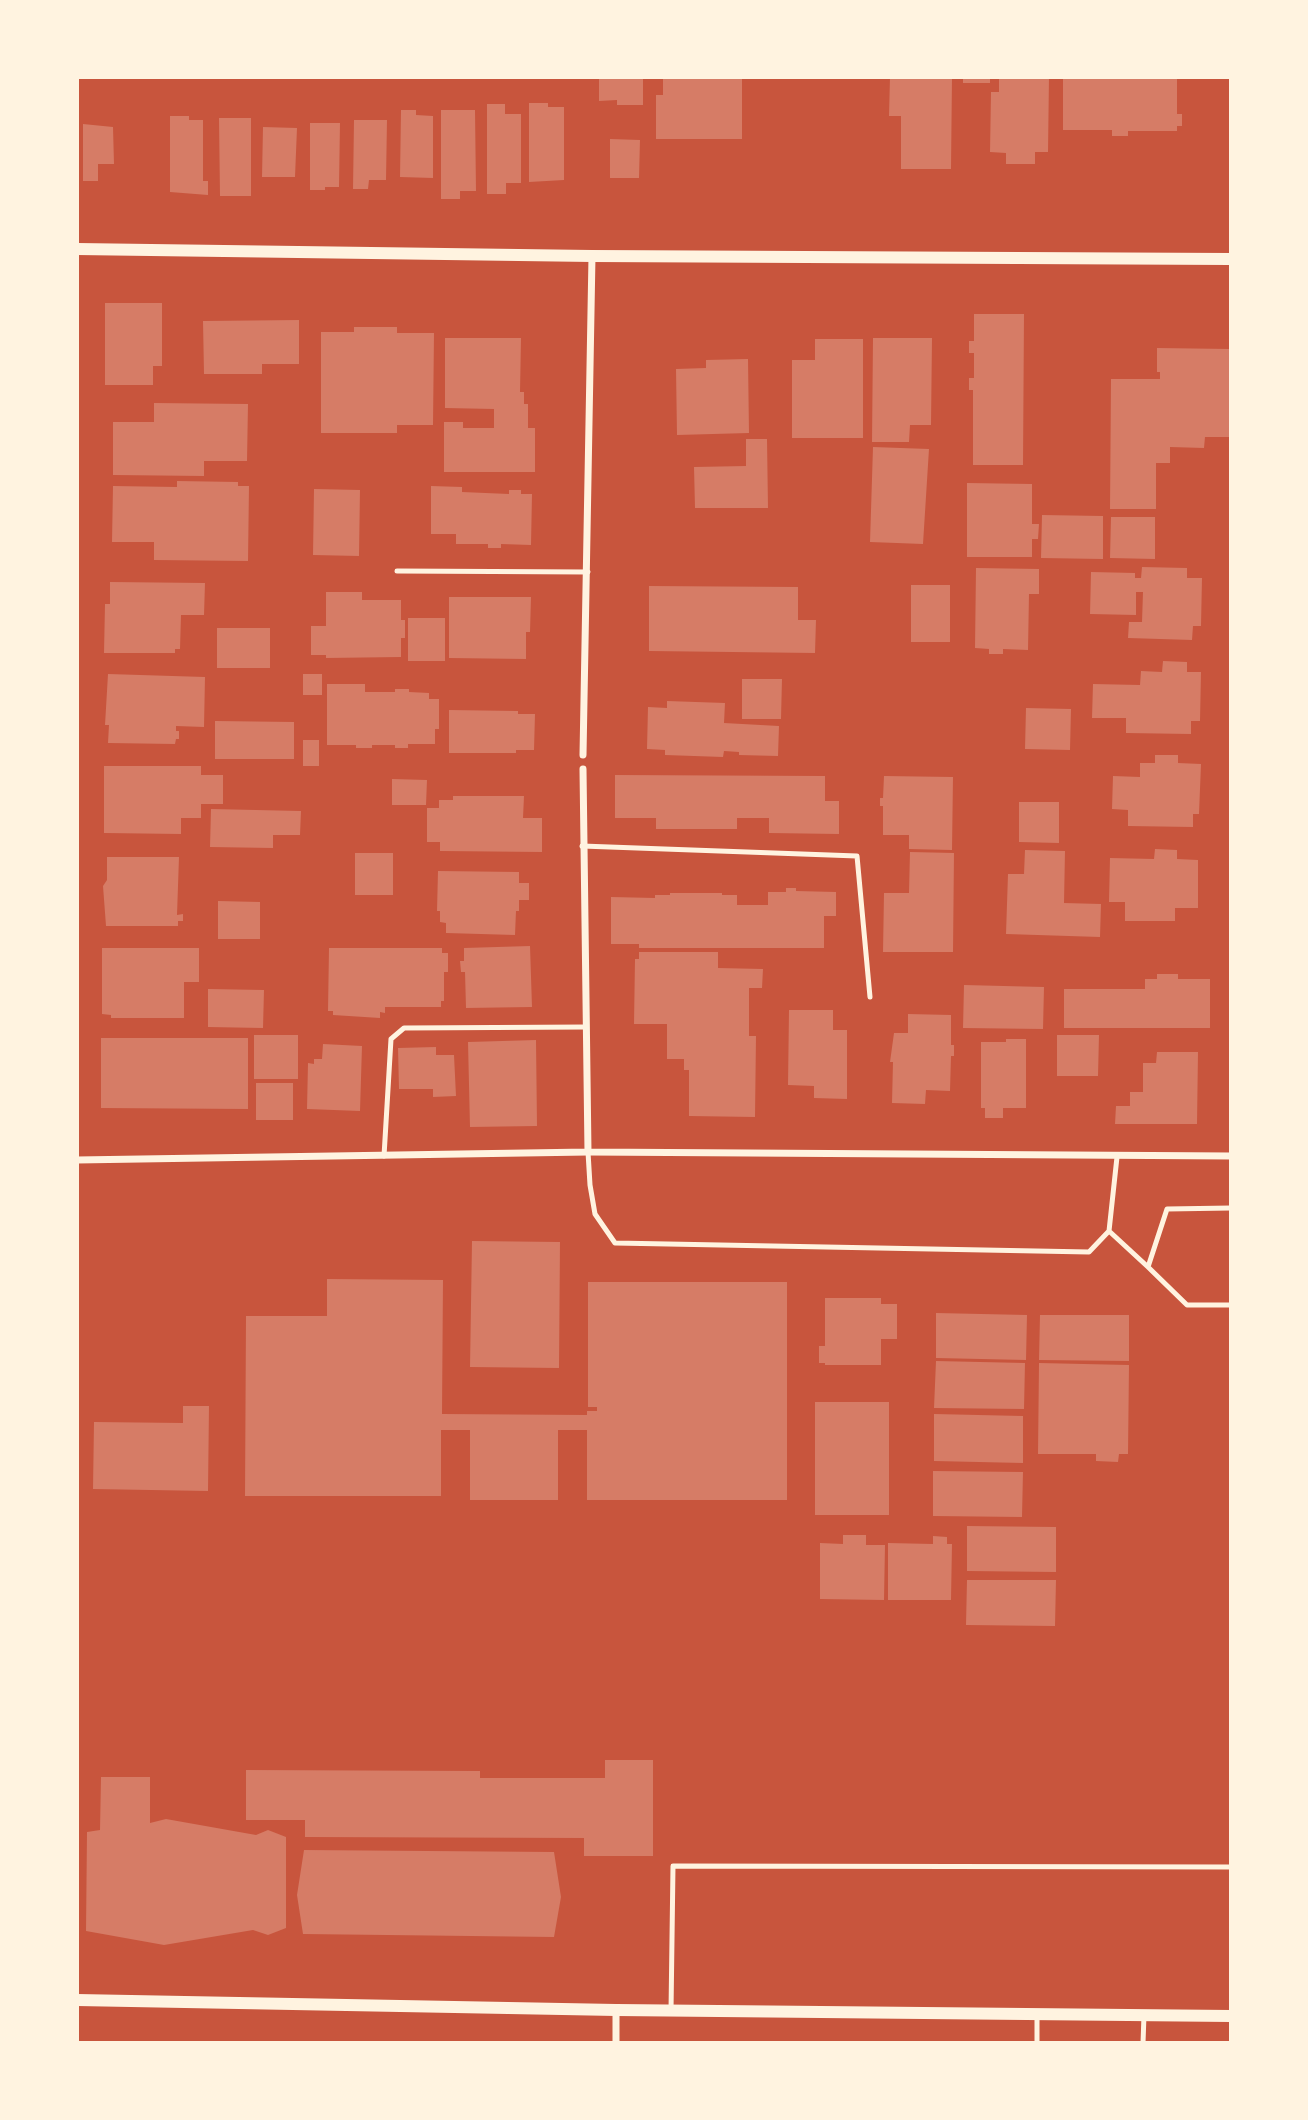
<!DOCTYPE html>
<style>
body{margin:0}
#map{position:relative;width:1308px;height:2120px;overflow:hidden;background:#c8553d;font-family:Signika,sans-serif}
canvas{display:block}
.frame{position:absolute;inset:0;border:79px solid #fff3e0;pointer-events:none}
</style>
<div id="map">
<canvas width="1308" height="2120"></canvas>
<div class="frame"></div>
</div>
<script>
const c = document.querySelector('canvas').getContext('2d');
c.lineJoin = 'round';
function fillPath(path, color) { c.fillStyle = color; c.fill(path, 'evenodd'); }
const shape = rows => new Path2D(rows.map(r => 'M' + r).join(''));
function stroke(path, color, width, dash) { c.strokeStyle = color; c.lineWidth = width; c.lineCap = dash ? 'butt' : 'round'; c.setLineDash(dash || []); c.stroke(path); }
fillPath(shape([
 [599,77,643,77,643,105,617,105,617,100,599,101],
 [663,77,742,77,742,139,656,139,656,95,663,95],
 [890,77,952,77,951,169,901,169,901,116,889,116],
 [963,77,990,77,990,83,963,83],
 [999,77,1049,77,1048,152,1035,152,1035,164,1006,164,1006,153,990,152,991,92,999,92],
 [1063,77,1177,77,1177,114,1182,114,1182,126,1177,126,1177,131,1128,131,1128,136,1112,136,1112,130,1063,130],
 [529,103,548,103,548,107,564,107,564,180,529,182],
 [487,104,505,104,505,114,521,114,521,183,506,183,506,194,487,194],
 [401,110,416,110,416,115,433,116,433,178,400,177],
 [441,110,475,110,476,191,460,191,460,199,441,199],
 [170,116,189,116,189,120,203,120,203,181,208,181,208,195,170,192],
 [219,118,251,118,251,196,220,196],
 [354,120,387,120,386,180,369,180,368,189,353,189],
 [310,123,340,123,339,187,325,187,325,190,310,190],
 [83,124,113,127,114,164,98,164,98,181,83,181],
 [263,127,297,128,295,177,262,177],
 [610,139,640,140,639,178,610,178],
 [105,303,162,303,162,366,153,366,153,385,105,385],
 [974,314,1024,314,1023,465,973,465,973,390,969,390,969,378,974,378,974,353,969,353,969,341,974,341],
 [299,320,299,364,262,364,262,374,204,374,203,321],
 [354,327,397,327,397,333,434,333,433,425,397,425,397,433,321,433,321,332,354,332],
 [445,338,521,338,520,392,524,392,524,404,528,404,528,428,535,428,535,472,444,472,444,422,463,422,463,428,494,428,494,409,445,408],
 [873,338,932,338,931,425,910,425,909,442,872,442],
 [815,339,863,339,863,438,792,438,792,360,815,360],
 [1157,348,1230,349,1229,437,1205,437,1204,448,1170,447,1170,463,1156,463,1156,509,1110,509,1111,379,1160,379,1160,372,1157,372],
 [748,359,749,433,677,435,676,369,706,368,706,360],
 [154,403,248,404,247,461,204,461,204,476,113,475,113,422,154,422],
 [746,439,767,439,768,508,695,508,694,467,746,466],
 [873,447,929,449,923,544,870,542],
 [177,481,238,482,238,486,249,486,248,561,154,560,154,542,112,542,113,486,177,487],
 [967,483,1032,484,1032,524,1039,524,1038,539,1032,539,1032,557,967,557],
 [431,486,462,487,462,492,509,494,509,490,521,490,521,494,532,494,531,545,501,544,501,548,488,548,488,544,456,544,456,534,431,534],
 [314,489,360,490,359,556,313,555],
 [1042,515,1103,516,1103,559,1041,558],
 [1111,517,1155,517,1155,559,1110,558],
 [1142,567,1187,568,1187,578,1202,578,1201,626,1193,626,1192,640,1128,638,1129,622,1142,622,1143,592,1136,592,1136,615,1090,614,1091,572,1135,573,1135,578,1141,578],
 [976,568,1039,569,1039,594,1029,594,1028,650,1003,649,1003,654,989,654,989,649,975,648],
 [110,582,205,583,204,615,181,615,180,649,175,649,175,653,104,653,105,604,110,604],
 [911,585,950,585,950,642,911,642],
 [649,586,798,587,798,620,816,620,815,653,649,651],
 [326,592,362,592,362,600,401,600,401,620,405,620,405,638,401,638,401,657,326,658,326,655,311,655,311,626,326,626],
 [449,597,531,597,530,632,526,632,526,659,449,658],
 [408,618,445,618,445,661,408,661],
 [217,628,270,628,270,668,217,668],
 [1163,661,1187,662,1187,672,1201,672,1200,721,1191,721,1191,734,1126,733,1126,718,1092,718,1093,684,1140,685,1141,671,1162,672],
 [108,674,205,677,204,727,176,726,176,731,179,731,179,739,176,739,175,744,108,743,109,725,105,725],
 [303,674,322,674,322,695,303,695],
 [742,679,782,679,781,719,742,719],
 [327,684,365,684,365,692,395,692,395,689,409,689,409,692,429,693,429,699,439,699,439,729,435,729,435,744,408,744,408,748,395,748,395,745,372,745,372,748,356,748,356,745,327,745],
 [667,701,725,703,724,723,779,726,778,756,739,755,739,752,724,751,723,757,665,755,665,750,647,749,648,707,667,708],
 [1026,708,1071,709,1070,750,1025,749],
 [449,710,518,711,518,714,535,714,534,750,516,750,516,753,449,753],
 [215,721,294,722,294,759,215,759],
 [303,740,319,740,319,766,303,766],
 [1155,755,1178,755,1178,763,1201,764,1199,814,1193,814,1193,827,1128,826,1128,810,1112,809,1113,776,1140,777,1140,763,1155,763],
 [104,766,201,766,201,775,223,775,223,804,201,804,201,818,181,818,181,834,104,833],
 [615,775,825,776,825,801,839,801,839,834,769,833,769,818,737,818,737,829,656,829,656,818,615,818],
 [884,776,953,777,952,850,909,849,909,835,883,835,883,806,880,806,880,798,883,798],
 [392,779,427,780,426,805,392,805],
 [453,796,524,796,523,818,542,818,542,852,440,851,440,842,427,842,427,808,439,808,439,800,453,800],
 [1019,802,1059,802,1059,843,1019,842],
 [211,809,301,811,300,835,273,835,273,848,210,847],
 [1155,849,1177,850,1177,859,1198,860,1198,908,1175,908,1175,921,1125,921,1125,902,1109,902,1110,858,1154,859],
 [1025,850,1065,851,1064,903,1101,904,1100,937,1006,934,1008,874,1024,874],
 [910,852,954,853,953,952,883,952,884,893,909,893],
 [355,853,393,853,393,895,355,895],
 [107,857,179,857,177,915,183,914,183,921,178,921,178,926,106,926,103,886,107,880],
 [438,871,519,872,519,883,529,883,529,900,519,900,519,911,516,911,515,935,446,933,446,923,440,922,440,911,437,911],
 [786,888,796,888,796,891,836,892,836,916,824,916,824,948,639,948,639,944,611,944,611,897,655,898,655,895,670,895,670,893,722,893,722,895,737,895,737,905,768,905,768,892,786,892],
 [218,901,260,902,260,939,218,939],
 [530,946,532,1007,466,1008,465,972,461,972,460,961,464,961,464,948],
 [102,948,199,948,199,982,184,982,184,1018,111,1018,111,1015,102,1014],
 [329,948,442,948,442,953,448,953,448,972,444,972,444,1001,441,1001,441,1007,385,1007,385,1013,380,1012,380,1018,333,1015,333,1011,328,1011],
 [639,952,718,952,718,968,763,969,762,988,749,988,749,1036,756,1036,755,1117,689,1116,689,1070,684,1070,684,1059,667,1059,667,1024,634,1024,635,959,639,959],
 [1157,974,1178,974,1178,979,1210,979,1210,1028,1064,1028,1064,989,1145,989,1145,979,1157,979],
 [964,985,1044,987,1043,1029,963,1028],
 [208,989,264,990,263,1028,208,1027],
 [789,1010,833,1010,833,1030,847,1030,847,1099,814,1098,814,1086,788,1085],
 [908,1014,951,1015,951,1045,954,1045,954,1056,951,1056,950,1091,926,1090,925,1104,892,1103,893,1062,890,1062,894,1033,908,1033],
 [254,1035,298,1035,298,1079,254,1079],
 [1057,1035,1099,1035,1098,1076,1057,1076],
 [101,1038,248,1038,248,1109,101,1108],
 [1006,1039,1026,1039,1026,1108,1003,1108,1003,1118,985,1118,985,1108,981,1108,981,1042,1006,1042],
 [536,1040,537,1126,470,1127,468,1042],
 [323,1044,362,1046,360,1111,307,1109,308,1063,314,1064,314,1059,322,1059],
 [436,1047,436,1055,454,1055,456,1096,433,1097,433,1089,399,1089,398,1048],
 [1157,1052,1198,1052,1197,1124,1115,1124,1116,1106,1130,1106,1130,1092,1143,1092,1143,1063,1156,1063],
 [256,1083,293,1083,293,1120,256,1120],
 [472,1241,560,1242,559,1368,470,1367],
 [327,1279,443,1280,442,1414,587,1415,587,1411,597,1411,597,1407,588,1407,588,1282,787,1282,787,1500,587,1500,587,1430,558,1430,558,1500,470,1500,470,1430,441,1430,441,1496,245,1496,246,1316,327,1316],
 [825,1298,881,1298,881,1304,897,1304,897,1339,881,1339,881,1365,825,1365,825,1363,819,1363,819,1346,825,1346],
 [936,1313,1027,1315,1026,1360,936,1358],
 [1040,1315,1129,1315,1129,1361,1039,1360],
 [936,1361,1025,1363,1024,1409,934,1408],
 [1039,1363,1129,1365,1128,1454,1119,1454,1118,1462,1096,1461,1096,1454,1038,1454],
 [815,1402,889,1402,889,1515,815,1515],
 [183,1406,209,1406,208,1491,93,1489,94,1422,183,1423],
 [934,1414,1023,1416,1023,1463,934,1461],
 [933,1471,1023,1472,1022,1517,933,1516],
 [967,1526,1056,1527,1056,1572,967,1571],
 [843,1535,866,1535,866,1545,885,1545,884,1600,820,1599,820,1543,843,1544],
 [933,1536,947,1537,947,1544,952,1544,951,1600,888,1600,888,1543,933,1544],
 [967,1580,1056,1580,1055,1626,966,1625],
 [605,1760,653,1760,653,1856,584,1856,584,1838,305,1837,305,1820,246,1820,246,1770,480,1771,480,1778,605,1778],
 [101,1777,150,1777,150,1823,166,1819,256,1835,268,1830,286,1837,286,1928,268,1935,253,1930,164,1945,86,1931,87,1832,100,1830],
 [304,1850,554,1852,561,1897,554,1937,303,1934,297,1895]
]), '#d67c66');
stroke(shape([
 [397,571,588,572],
 [582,846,857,856,870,997],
 [588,1152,590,1185,595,1214,615,1243,1089,1252,1109,1231,1117,1157],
 [384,1156,391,1039,404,1028,586,1027],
 [1231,1208,1167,1209,1148,1267,1187,1305,1231,1305],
 [1109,1231,1148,1267],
 [671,2011,673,1866,1231,1867],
 [1037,2014,1037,2043],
 [1143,2043,1144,2015]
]), '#fff3e0', 5);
stroke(shape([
 [583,755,592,256],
 [583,769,588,1152],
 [77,1160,588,1152,1231,1156],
 [616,2043,616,2010]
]), '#fff3e0', 7);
stroke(shape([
 [77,249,592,256,1231,259],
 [77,2000,616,2010,1231,2016]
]), '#fff3e0', 12);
</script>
